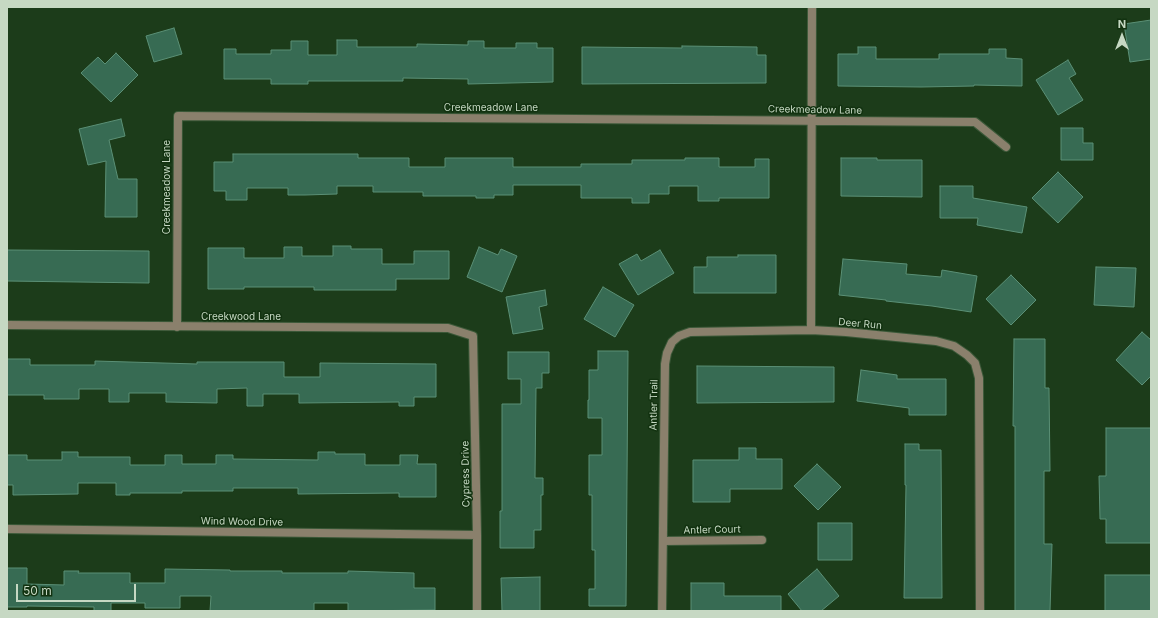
<!DOCTYPE html>
<style>
body{margin:0}
#map{position:relative;width:1158px;height:618px;overflow:hidden;background:#1c3c1a;font-family:Inter,sans-serif}
canvas{display:block}
.frame{position:absolute;inset:0;border:8px solid #c6d8c3;pointer-events:none}
.north{position:absolute;left:1102px;top:16px;width:40px;height:40px;-webkit-text-stroke:3px #123210;paint-order:stroke;rotate:0deg;font-size:11px;font-weight:700;line-height:16px;text-align:center;color:#c6d8c3}
.north::after{content:'';display:block;margin:auto;width:14px;height:18px;background:#c6d8c3;clip-path:polygon(50% 0,100% 100%,50% 72%,0 100%)}
.scale{position:absolute;left:16px;top:584px;width:120px;height:18px;box-sizing:border-box;border:2px solid #c6d8c3;border-top:0;padding-left:5px;font-size:12px;line-height:14px;white-space:nowrap;color:#c6d8c3;-webkit-text-stroke:3px #123210;paint-order:stroke}
</style>
<div id="map">
<canvas width="1158" height="618"></canvas>
<div class="frame"></div>
<div class="north">N</div>
<div class="scale">50 m</div>
</div>
<script>
const c = document.querySelector('canvas').getContext('2d');
c.lineJoin = 'round';
function fillPath(path, color) { c.fillStyle = color; c.fill(path, 'evenodd'); }
const shape = rows => new Path2D(rows.map(r => 'M' + r).join(''));
function stroke(path, color, width, dash) { c.strokeStyle = color; c.lineWidth = width; c.lineCap = dash ? 'butt' : 'round'; c.setLineDash(dash || []); c.stroke(path); }
function label(font, color, halo, rows, align = 'center') {
  c.font = font + ' Inter,sans-serif'; c.lineWidth = 3; c.setLineDash([]); c.textBaseline = 'middle'; c.strokeStyle = halo; c.fillStyle = color; for (const [text, x, y, turn = 0] of rows) {
    c.save(); c.translate(x, y); c.rotate((+turn || 0) * Math.PI / 180); c.textAlign = isNaN(turn) ? turn : align; if (halo) c.strokeText(text, 0, 0); c.fillText(text, 0, 0); c.restore();
  }
}
const building = shape([
 [1151,20,1151,59,1130,62,1124,24,1151,20],
 [174,28,182,54,154,62,146,36,174,28],
 [337,40,357,40,357,47,417,47,417,44,468,45,468,41,484,41,484,48,516,48,516,43,537,43,537,48,553,48,553,82,468,84,468,79,403,78,403,81,308,81,308,84,271,84,271,79,224,79,224,49,236,49,236,54,271,54,271,50,291,50,291,41,308,41,308,55,337,55,337,40],
 [682,46,757,47,757,55,766,55,766,83,582,84,582,47,682,48,682,46],
 [858,47,876,47,876,59,939,59,939,54,989,54,989,49,1006,49,1006,58,1022,59,1022,86,974,85,974,86,921,87,838,86,838,54,858,54,858,47],
 [116,53,138,75,111,102,81,73,98,57,105,64,116,53],
 [1068,60,1076,74,1069,78,1083,100,1058,115,1036,80,1068,60],
 [121,119,125,136,109,140,118,179,137,179,137,217,105,217,106,161,88,165,79,129,121,119],
 [1061,128,1083,128,1083,143,1093,143,1093,160,1061,160,1061,128],
 [233,154,358,154,358,158,409,158,409,167,445,167,445,158,513,158,513,167,581,167,581,164,632,164,632,160,685,160,685,158,719,158,719,167,755,167,755,159,769,159,769,198,719,198,719,201,698,201,698,186,669,186,669,194,649,194,649,203,632,203,632,198,581,198,581,185,513,185,513,195,494,195,494,198,476,198,476,196,423,196,423,192,373,192,373,186,337,186,337,194,305,195,288,195,288,188,247,188,247,200,226,200,226,191,214,191,214,162,233,162,233,154],
 [841,158,877,158,877,160,922,160,922,197,841,196,841,158],
 [1058,172,1083,197,1058,223,1032,198,1058,172],
 [940,186,973,186,973,198,1027,207,1022,233,977,225,978,218,940,218,940,186],
 [333,246,351,246,351,249,382,249,382,264,414,264,414,251,449,251,449,279,396,279,396,290,314,290,314,287,244,287,244,289,208,289,208,248,244,248,244,258,284,258,284,247,302,247,302,256,333,256,333,246],
 [479,247,498,255,501,249,517,256,502,292,467,277,479,247],
 [7,250,149,251,149,283,7,281,7,250],
 [660,250,674,273,638,295,619,264,637,254,641,261,660,250],
 [738,255,776,255,776,293,694,293,694,267,707,267,707,257,738,257,738,255],
 [843,259,907,264,906,274,941,277,942,270,977,276,971,312,932,306,886,301,886,300,839,295,843,259],
 [1096,267,1136,268,1134,307,1094,305,1096,267],
 [1011,275,1036,300,1011,325,986,299,1011,275],
 [603,287,634,305,615,337,584,319,603,287],
 [545,290,547,305,539,307,543,329,513,334,506,297,545,290],
 [1142,332,1151,340,1151,376,1142,385,1116,360,1142,332],
 [1014,339,1045,339,1045,388,1049,388,1050,471,1044,471,1044,544,1052,544,1050,611,1015,611,1015,426,1013,426,1014,339],
 [598,351,628,351,626,606,589,606,589,589,595,589,595,550,592,550,592,495,589,495,589,455,602,455,602,418,588,418,588,400,589,400,589,370,598,370,598,351],
 [508,352,549,352,549,373,542,373,542,388,536,388,535,478,543,478,543,495,541,495,541,530,534,530,534,548,500,548,500,511,502,511,502,404,521,404,521,379,508,379,508,352],
 [7,359,30,359,30,365,95,365,95,361,197,364,197,362,284,362,284,377,320,377,320,363,436,364,436,397,414,397,414,406,399,406,399,402,299,403,299,394,263,394,263,406,247,406,247,388,217,389,217,403,166,402,166,393,129,393,129,402,109,402,109,389,79,389,79,399,44,399,44,395,7,395,7,359],
 [697,366,834,367,834,402,697,403,697,366],
 [861,370,897,375,897,379,946,379,946,415,909,415,909,408,857,401,861,370],
 [1106,428,1151,428,1151,543,1106,543,1106,519,1100,519,1099,476,1106,476,1106,428],
 [905,444,919,444,919,450,941,450,942,598,904,598,906,485,905,485,905,444],
 [739,448,756,448,756,459,782,459,782,489,730,489,730,502,693,502,693,460,739,460,739,448],
 [62,452,78,452,78,457,130,457,130,465,165,465,165,455,182,455,182,464,216,464,216,455,233,455,233,459,318,460,318,452,335,452,335,454,365,454,365,465,400,465,400,455,418,455,417,464,436,464,436,497,399,497,399,493,298,494,298,488,233,488,233,491,182,491,182,493,130,493,130,495,116,495,116,483,78,483,78,494,13,495,13,485,7,485,7,455,27,455,27,460,62,460,62,452],
 [817,464,841,487,818,510,794,486,817,464],
 [818,523,852,523,852,560,818,560,818,523],
 [7,568,27,568,27,584,64,585,64,571,79,571,78,573,130,573,130,583,165,583,165,569,230,570,230,571,282,571,282,573,348,573,348,571,414,573,414,588,435,588,435,610,348,611,348,603,314,603,314,611,210,611,211,596,180,596,180,608,145,608,145,603,111,603,111,611,94,611,94,607,27,606,27,607,7,607,7,568],
 [817,569,839,596,821,611,802,611,788,594,817,569],
 [1105,575,1151,575,1151,611,1105,611,1105,575],
 [540,577,540,611,502,611,501,578,540,577],
 [691,583,724,583,724,596,781,596,781,611,691,611,691,583]
]);
fillPath(building, '#376b53');
stroke(building, '#5b9076', 1);
const minor = shape([
 [7,325,448,328,473,336,477,535,477,611],
 [177,327,178,116,975,122,1006,147],
 [811,330,812,7],
 [7,529,477,535],
 [663,541,762,540],
 [662,611,665,364,667,353,672,342,679,336,690,332,811,330,846,332,936,341,954,346,967,355,975,363,979,378,980,611]
]);
stroke(minor, '#3b5838', 10);
stroke(minor, '#8a806c', 8);
label('10px', '#c6d8c3', '#123210', [
 ["Creekmeadow Lane",491,108],
 ["Creekmeadow Lane",815,110,1],
 ["Creekmeadow Lane",167,187,-90],
 ["Creekwood Lane",241,317],
 ["Deer Run",860,324,5],
 ["Antler Trail",654,405,-89],
 ["Cypress Drive",466,474,-91],
 ["Wind Wood Drive",242,522,1],
 ["Antler Court",712,530,-1]
]);
</script>
